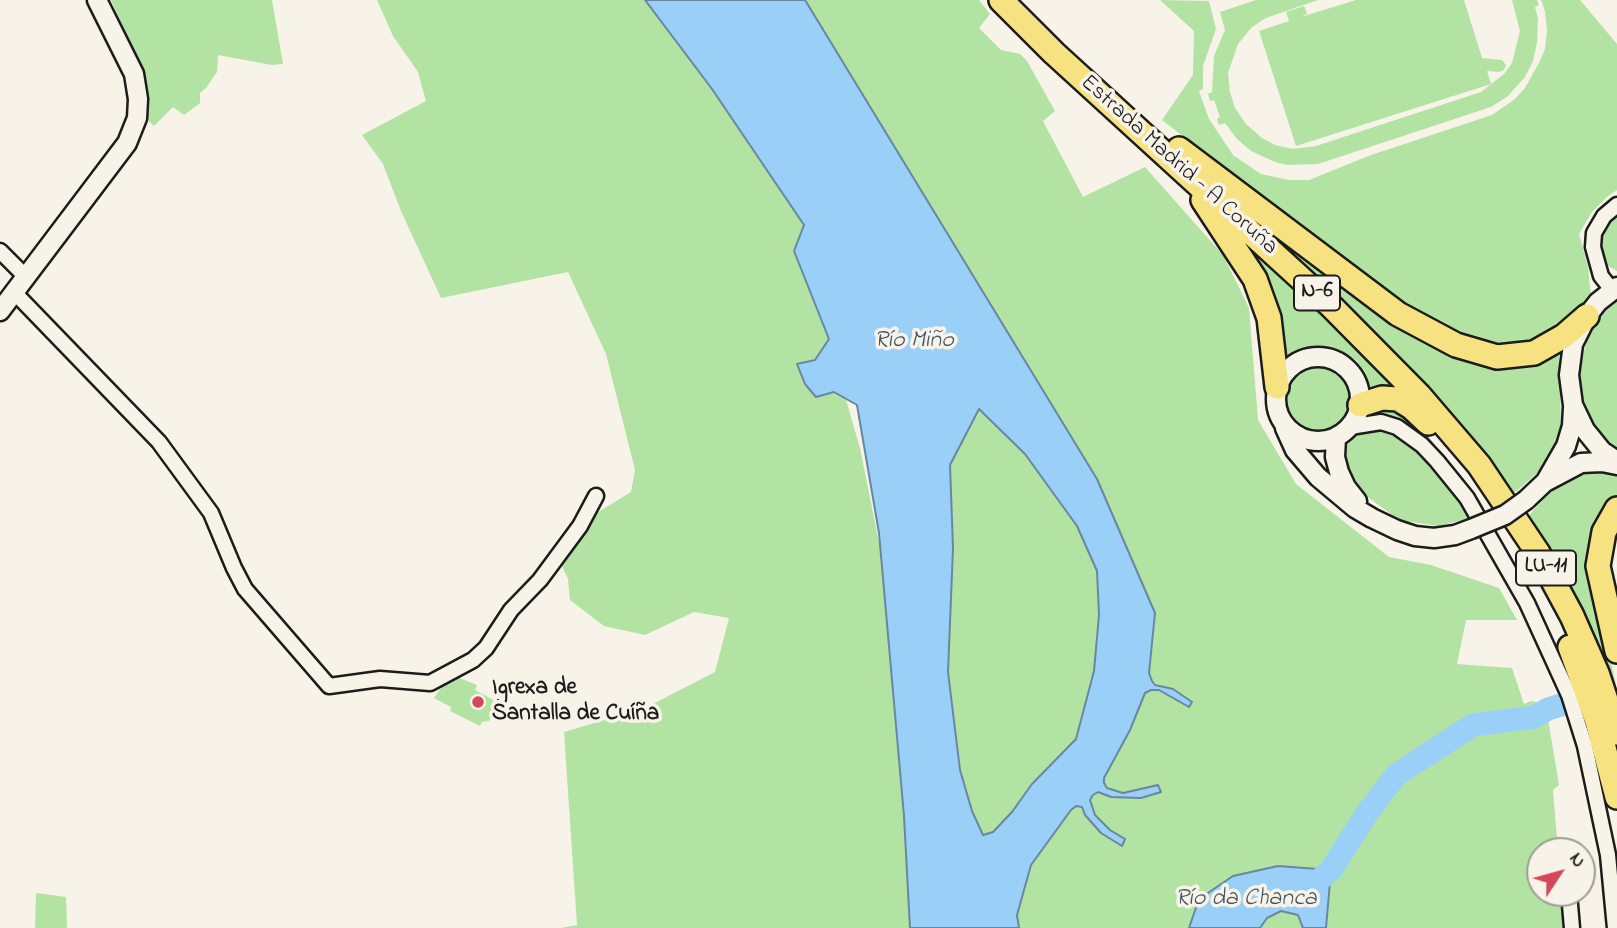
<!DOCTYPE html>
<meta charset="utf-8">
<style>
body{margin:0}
#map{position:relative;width:1617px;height:928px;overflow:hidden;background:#f7f3e8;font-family:"Indie Flower",sans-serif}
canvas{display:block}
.north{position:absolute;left:1526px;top:837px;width:70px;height:70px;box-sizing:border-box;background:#f7f3e8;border:2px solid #9f9d96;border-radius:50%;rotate:54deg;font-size:19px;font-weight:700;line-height:28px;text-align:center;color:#1c1c1c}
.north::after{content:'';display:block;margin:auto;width:24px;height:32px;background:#d1495b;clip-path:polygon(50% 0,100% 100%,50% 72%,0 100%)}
</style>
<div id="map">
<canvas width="1617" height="928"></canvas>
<div class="north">N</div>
</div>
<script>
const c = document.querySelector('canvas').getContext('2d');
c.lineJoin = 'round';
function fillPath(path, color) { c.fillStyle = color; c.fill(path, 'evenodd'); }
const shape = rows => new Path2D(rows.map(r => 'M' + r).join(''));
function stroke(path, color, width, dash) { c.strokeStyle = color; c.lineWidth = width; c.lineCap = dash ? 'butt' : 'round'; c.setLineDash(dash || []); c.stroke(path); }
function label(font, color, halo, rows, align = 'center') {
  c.font = font + ' "Indie Flower",sans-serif'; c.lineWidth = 7; c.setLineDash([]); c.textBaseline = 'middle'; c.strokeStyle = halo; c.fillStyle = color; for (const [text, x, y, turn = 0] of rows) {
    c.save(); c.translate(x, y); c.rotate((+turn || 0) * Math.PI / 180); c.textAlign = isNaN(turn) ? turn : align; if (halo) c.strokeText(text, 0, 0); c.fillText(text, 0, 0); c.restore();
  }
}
fillPath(shape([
 [111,0,272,0,283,64,272,65,218,55,217,72,206,88,200,93,200,103,184,115,173,107,154,126,128,101,144,89,128,39],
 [377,0,645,0,712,89,804,225,823,295,837,369,860,448,884,567,915,928,561,928,577,925,564,732,645,708,715,672,729,618,694,612,645,635,604,626,570,600,568,579,556,553,564,533,631,492,635,470,606,354,568,272,441,298,401,211,383,164,362,135,426,101,418,72,393,36],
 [805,0,979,0,990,14,979,28,1001,50,1020,54,1027,61,1055,111,1043,121,1083,197,1145,167,1223,255,1249,308,1258,420,1296,484,1389,557,1431,565,1499,588,1517,620,1466,620,1457,664,1512,668,1524,704,1531,701,1543,704,1548,719,1559,785,1553,790,1558,851,1540,851,1540,893,1565,893,1567,928,1326,928,1326,914,1233,876,1199,899,1189,928,1019,928,1017,915,1031,865,1071,810,1076,806,1082,807,1085,815,1125,839,1110,830,1095,815,1090,800,1098,792,1111,797,1158,785,1123,793,1107,788,1104,784,1104,778,1130,730,1145,693,1151,690,1159,690,1189,707,1152,681,1149,673,1155,613,827,35],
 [1160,0,1209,1,1216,29,1203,66,1203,89,1199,91,1209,119,1233,155,1261,174,1289,180,1309,180,1371,155,1492,115,1515,99,1525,88,1540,61,1545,49,1547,30,1545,11,1541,0,1580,0,1617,44,1617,190,1608,196,1592,212,1579,234,1588,267,1591,297,1574,318,1540,341,1494,348,1455,335,1392,298,1162,120,1193,75,1194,31],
 [1256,0,1318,0,1266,18,1252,27,1238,44,1228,73,1230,92,1235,108,1246,124,1262,138,1275,145,1293,149,1316,146,1481,92,1504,74,1512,63,1520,31,1512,0,1537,0,1539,5,1535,7,1538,19,1537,43,1533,61,1525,77,1508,96,1491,107,1318,164,1287,165,1275,162,1251,151,1237,139,1225,123,1219,125,1217,119,1220,117,1214,100,1210,101,1208,94,1212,92,1214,56,1225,30,1220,12],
 [1356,0,1464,0,1482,58,1502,60,1506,65,1504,70,1499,72,1487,71,1491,84,1296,146,1259,31,1289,21,1286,12,1304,6,1307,14,1301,17],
 [1617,215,1617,271,1607,265,1599,251,1601,235,1609,222],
 [1253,217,1500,365,1559,355,1561,426,1556,446,1544,467,1512,495,1481,447,1438,396],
 [1241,240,1316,308,1401,394,1370,392,1366,376,1357,361,1343,352,1329,347,1313,347,1299,350,1281,360],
 [1617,302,1617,451,1610,446,1592,423,1581,395,1580,365,1588,337,1604,312],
 '1286 399a32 32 0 1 1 64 0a32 32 0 1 1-64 0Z',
 [1393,405,1417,422,1445,458,1446,462,1429,443,1400,421,1383,416,1369,416,1373,411],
 [979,408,1025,454,1077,526,1097,571,1099,615,1094,671,1076,739,1032,784,1012,812,993,832,983,835,972,811,960,770,948,672,953,548,950,465],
 [1366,431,1383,431,1404,440,1425,458,1447,483,1471,518,1438,526,1399,520,1354,487,1345,477,1343,449,1352,438],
 [1605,471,1617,476,1617,498,1607,509,1590,538,1592,569,1617,690,1617,711,1525,520,1559,481,1582,472],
 [457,677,477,685,475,690,499,703,489,721,482,722,480,726,450,711,451,707,434,698,441,688,438,683],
 [36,893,66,897,67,928,35,928],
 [1281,911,1298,915,1303,928,1260,928,1267,918]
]), '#b2e3a3');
const water = shape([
 [645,0,805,0,1097,479,1155,613,1149,673,1152,681,1155,685,1173,689,1192,702,1189,707,1159,690,1151,690,1145,693,1130,730,1104,778,1104,783,1107,788,1123,793,1158,785,1161,792,1141,798,1111,797,1098,792,1093,795,1090,800,1095,815,1110,830,1125,839,1122,846,1101,833,1085,815,1082,807,1076,806,1071,810,1031,865,1017,915,1019,928,910,928,904,816,879,533,857,405,834,392,816,397,805,384,797,364,815,360,829,339,794,251,804,225,712,89,645,0],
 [979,409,1025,454,1077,526,1097,571,1099,615,1094,671,1076,739,1032,784,1012,812,993,832,983,835,972,811,960,770,948,672,953,548,950,465,979,409],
 [1278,866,1331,870,1326,928,1303,928,1298,915,1281,911,1267,918,1260,928,1189,928,1199,899,1233,876,1278,866]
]);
fillPath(water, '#9acff8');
stroke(water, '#6887a0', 2);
stroke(shape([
 [1307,885,1319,880,1331,870,1367,813,1396,775,1473,725,1534,717,1548,709,1564,704]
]), '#9acff8', 23);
const minor = shape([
 [0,251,26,277],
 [1612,290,1601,276,1593,247,1594,233,1604,216,1617,205],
 [14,292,159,442,211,513,234,568,245,589,329,686,380,679,430,683,473,660,486,648,511,610,540,580,580,526,596,496],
 [1350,427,1381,422,1397,427,1422,445,1437,461,1467,498,1527,603,1569,695,1585,746,1608,855,1615,928],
 [1569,893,1572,928]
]);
const tertiary = shape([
 [1617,287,1598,302,1587,316,1573,344,1569,375,1573,405,1585,430,1602,451,1617,461],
 [0,311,127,143,137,118,138,99,134,74,97,0],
 '1276 399a42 42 0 1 1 84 0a42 42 0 1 1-84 0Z',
 [1285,428,1295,450,1318,477,1355,508,1372,518,1397,530,1415,536,1434,538,1455,535,1471,529],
 [1336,437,1335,457,1339,472,1346,487,1357,501],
 [1547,479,1566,446,1572,426,1573,408],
 [1526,500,1545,482,1581,463,1602,462,1617,465]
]);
const trunk = shape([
 [1001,0,1054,53,1330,305,1419,395,1479,465,1538,553,1572,616,1597,673,1617,733],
 [1179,149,1398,314,1456,345,1497,357,1534,353,1564,336,1587,316],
 [1203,200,1255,279,1269,318,1277,387],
 [1360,405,1382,398,1398,399,1411,407,1428,423],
 [1617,509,1604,532,1598,566,1617,651],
 [1570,647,1597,721,1617,797]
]);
stroke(minor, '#1c1c1c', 19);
stroke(tertiary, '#1c1c1c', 23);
stroke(trunk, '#1c1c1c', 28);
stroke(minor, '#f7f3e8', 14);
stroke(tertiary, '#f7f3e8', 18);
stroke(trunk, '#f7e281', 23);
const tertiaryBridge = shape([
 [1471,529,1505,515,1526,500]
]);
stroke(tertiaryBridge, '#1c1c1c', 23, []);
stroke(tertiaryBridge, '#f7f3e8', 18);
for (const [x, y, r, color] of [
 [478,702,7,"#d1495b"]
]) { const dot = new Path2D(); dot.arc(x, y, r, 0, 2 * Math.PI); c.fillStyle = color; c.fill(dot); stroke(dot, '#f7f3e8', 2.5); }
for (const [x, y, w] of [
 [1317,293,46],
 [1546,568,60]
]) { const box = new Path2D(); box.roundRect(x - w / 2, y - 17.5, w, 35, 5); c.fillStyle = '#f7f3e8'; c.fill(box); stroke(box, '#1c1c1c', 2); }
label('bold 21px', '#1c1c1c', null, [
 ["N-6",1317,293],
 ["LU-11",1546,568]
]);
label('23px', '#1c1c1c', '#f7f3e8', [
 ["Estrada Madrid - A Coruña",1178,166,42]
]);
label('bold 23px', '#1c1c1c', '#f7f3e8', [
 ["Igrexa de",492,689],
 ["Santalla de Cuíña",492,715]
], 'left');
label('italic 24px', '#42525e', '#f7f3e8', [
 ["Río Miño",914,342],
 ["Río da Chanca",1246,900]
]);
</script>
